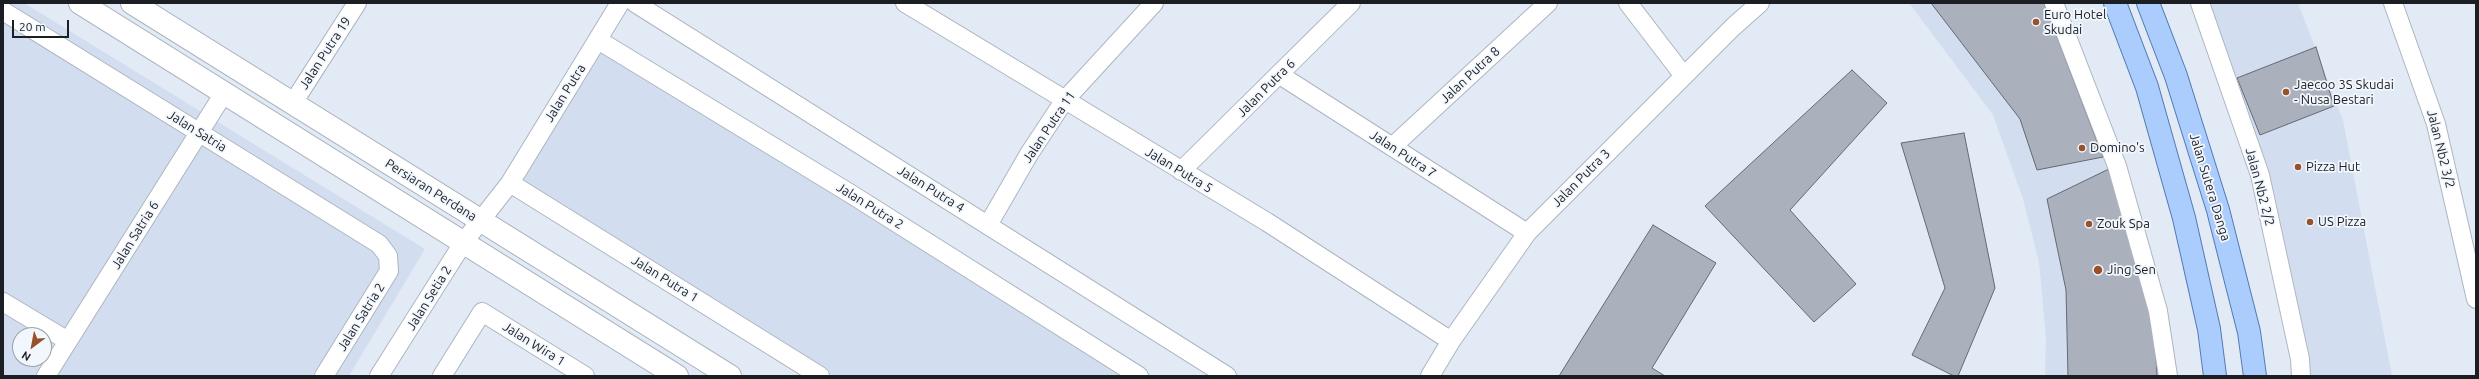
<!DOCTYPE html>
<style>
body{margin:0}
#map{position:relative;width:2479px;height:379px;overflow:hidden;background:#e2eaf5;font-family:Ubuntu,sans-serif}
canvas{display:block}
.frame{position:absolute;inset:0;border:4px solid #1b1e22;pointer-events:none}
.north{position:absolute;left:12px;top:327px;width:40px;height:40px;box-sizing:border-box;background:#f2f7fe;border:1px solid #9ca0a6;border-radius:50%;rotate:212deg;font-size:11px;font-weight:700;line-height:16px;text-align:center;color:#1b1e22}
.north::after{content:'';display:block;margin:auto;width:14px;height:18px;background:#99512b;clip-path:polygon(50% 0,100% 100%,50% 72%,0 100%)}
.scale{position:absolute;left:12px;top:20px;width:57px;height:18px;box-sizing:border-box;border:2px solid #1b1e22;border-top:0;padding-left:5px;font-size:12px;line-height:14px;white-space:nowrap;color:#1b1e22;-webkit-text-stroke:3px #f2f7fe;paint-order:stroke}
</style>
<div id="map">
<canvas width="2479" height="379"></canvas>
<div class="frame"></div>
<div class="north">N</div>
<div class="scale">20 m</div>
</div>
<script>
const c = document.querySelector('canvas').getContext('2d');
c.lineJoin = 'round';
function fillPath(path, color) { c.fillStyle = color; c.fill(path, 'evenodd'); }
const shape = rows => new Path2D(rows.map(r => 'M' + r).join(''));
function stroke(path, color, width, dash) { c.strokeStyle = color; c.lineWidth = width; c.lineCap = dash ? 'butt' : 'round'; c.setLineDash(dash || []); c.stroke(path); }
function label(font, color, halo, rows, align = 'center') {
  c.font = font + ' Ubuntu,sans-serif'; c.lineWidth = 3.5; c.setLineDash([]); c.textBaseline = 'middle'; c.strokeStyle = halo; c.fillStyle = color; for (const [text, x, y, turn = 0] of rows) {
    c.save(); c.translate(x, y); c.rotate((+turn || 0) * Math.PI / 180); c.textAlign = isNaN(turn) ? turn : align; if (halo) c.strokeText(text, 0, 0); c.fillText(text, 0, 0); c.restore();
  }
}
fillPath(shape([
 [3,3,24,3,425,249,349,376,3,376],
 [20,335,44,335,44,359,20,359],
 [1909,3,2047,3,2108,162,2153,324,2161,376,2045,376,2046,339,2039,262,2023,199,1993,115],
 [2207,3,2298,3,2343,120,2392,376,2308,376],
 [596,31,881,205,1153,376,804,376,500,187]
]), '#d2deef');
const building = shape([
 [1931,3,2044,3,2103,157,2037,170,2020,119,1931,3],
 [2316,47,2334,106,2260,135,2237,78,2316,47],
 [1852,70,1887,103,1790,210,1856,284,1814,322,1705,206,1852,70],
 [1964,133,1995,288,1958,376,1954,376,1912,355,1945,288,1901,143,1964,133],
 [2113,167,2154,323,2157,376,2068,376,2066,290,2047,199,2113,167],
 [1653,225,1716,263,1652,368,1665,376,1559,376,1653,225]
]);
fillPath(building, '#aab1bc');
stroke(building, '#636a74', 1);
const street = shape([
 [635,3,1227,376],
 [905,3,1267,222,1451,341],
 [1628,3,1684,76],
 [2054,3,2117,166,2158,311,2168,376],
 [2200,3,2260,175,2300,359,2301,376],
 [2393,3,2436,124,2476,299],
 [3,11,379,244,388,256,389,271,324,376],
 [598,40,851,194,1139,376],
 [1280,75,1527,233],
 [293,103,357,3],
 [1392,147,1548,3],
 [1181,171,1351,3],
 [510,183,820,376],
 [988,225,1029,154,1064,101,1154,3],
 [3,302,68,341],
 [46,376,224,93],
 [379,376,463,243,510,183,620,3],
 [442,376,482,312,585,376],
 [1430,376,1451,341,1527,233,1733,27,1760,3]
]);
const secondary = shape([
 [80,3,677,376],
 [132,3,730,376]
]);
const primary = shape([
 [2115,3,2147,87,2184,218,2209,329,2215,376],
 [2148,3,2176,76,2218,210,2249,332,2255,376]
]);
stroke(street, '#aeb5c0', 20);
stroke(secondary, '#aeb5c0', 24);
stroke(primary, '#547ab0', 24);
stroke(street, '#fff', 18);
stroke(secondary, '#fff', 22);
stroke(primary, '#aacdfe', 22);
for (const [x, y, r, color] of [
 [2036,22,4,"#99512b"],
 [2286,92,4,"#99512b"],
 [2082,148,4,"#99512b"],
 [2298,167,4,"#99512b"],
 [2310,222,4,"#99512b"],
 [2089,224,4,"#99512b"],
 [2098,270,5,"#99512b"]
]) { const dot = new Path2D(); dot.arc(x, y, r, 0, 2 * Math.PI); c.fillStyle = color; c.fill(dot); stroke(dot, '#f2f7fe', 1.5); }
label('13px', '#1b1e22', '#f2f7fe', [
 ["Euro Hotel",2044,15],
 ["Skudai",2044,30],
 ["Jaecoo 3S Skudai",2294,85],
 ["- Nusa Bestari",2294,100],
 ["Domino's",2090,148],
 ["Pizza Hut",2306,167],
 ["US Pizza",2318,222],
 ["Zouk Spa",2097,224],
 ["Jing Sen",2107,270]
], 'left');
label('13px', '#1b1e22', '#f2f7fe', [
 ["Jalan Putra 19",325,53,-57],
 ["Jalan Putra 8",1470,75,-43],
 ["Jalan Putra 6",1266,88,-45],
 ["Jalan Putra",565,93,-58],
 ["Jalan Putra 11",1049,127,-56],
 ["Jalan Satria",197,131,32],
 ["Jalan Nb2 3/2",2441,149,76],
 ["Jalan Putra 7",1403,154,33],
 ["Jalan Putra 5",1179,170,31],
 ["Jalan Putra 3",1581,178,-45],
 ["Jalan Sutera Danga",2210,187,73],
 ["Jalan Nb2 2/2",2260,187,75],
 ["Jalan Putra 4",931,189,32],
 ["Persiaran Perdana",431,190,32],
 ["Jalan Putra 2",870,206,32],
 ["Jalan Satria 6",135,235,-58],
 ["Jalan Putra 1",665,279,32],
 ["Jalan Setia 2",429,298,-58],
 ["Jalan Satria 2",361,317,-58],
 ["Jalan Wira 1",534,344,32]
]);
</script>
